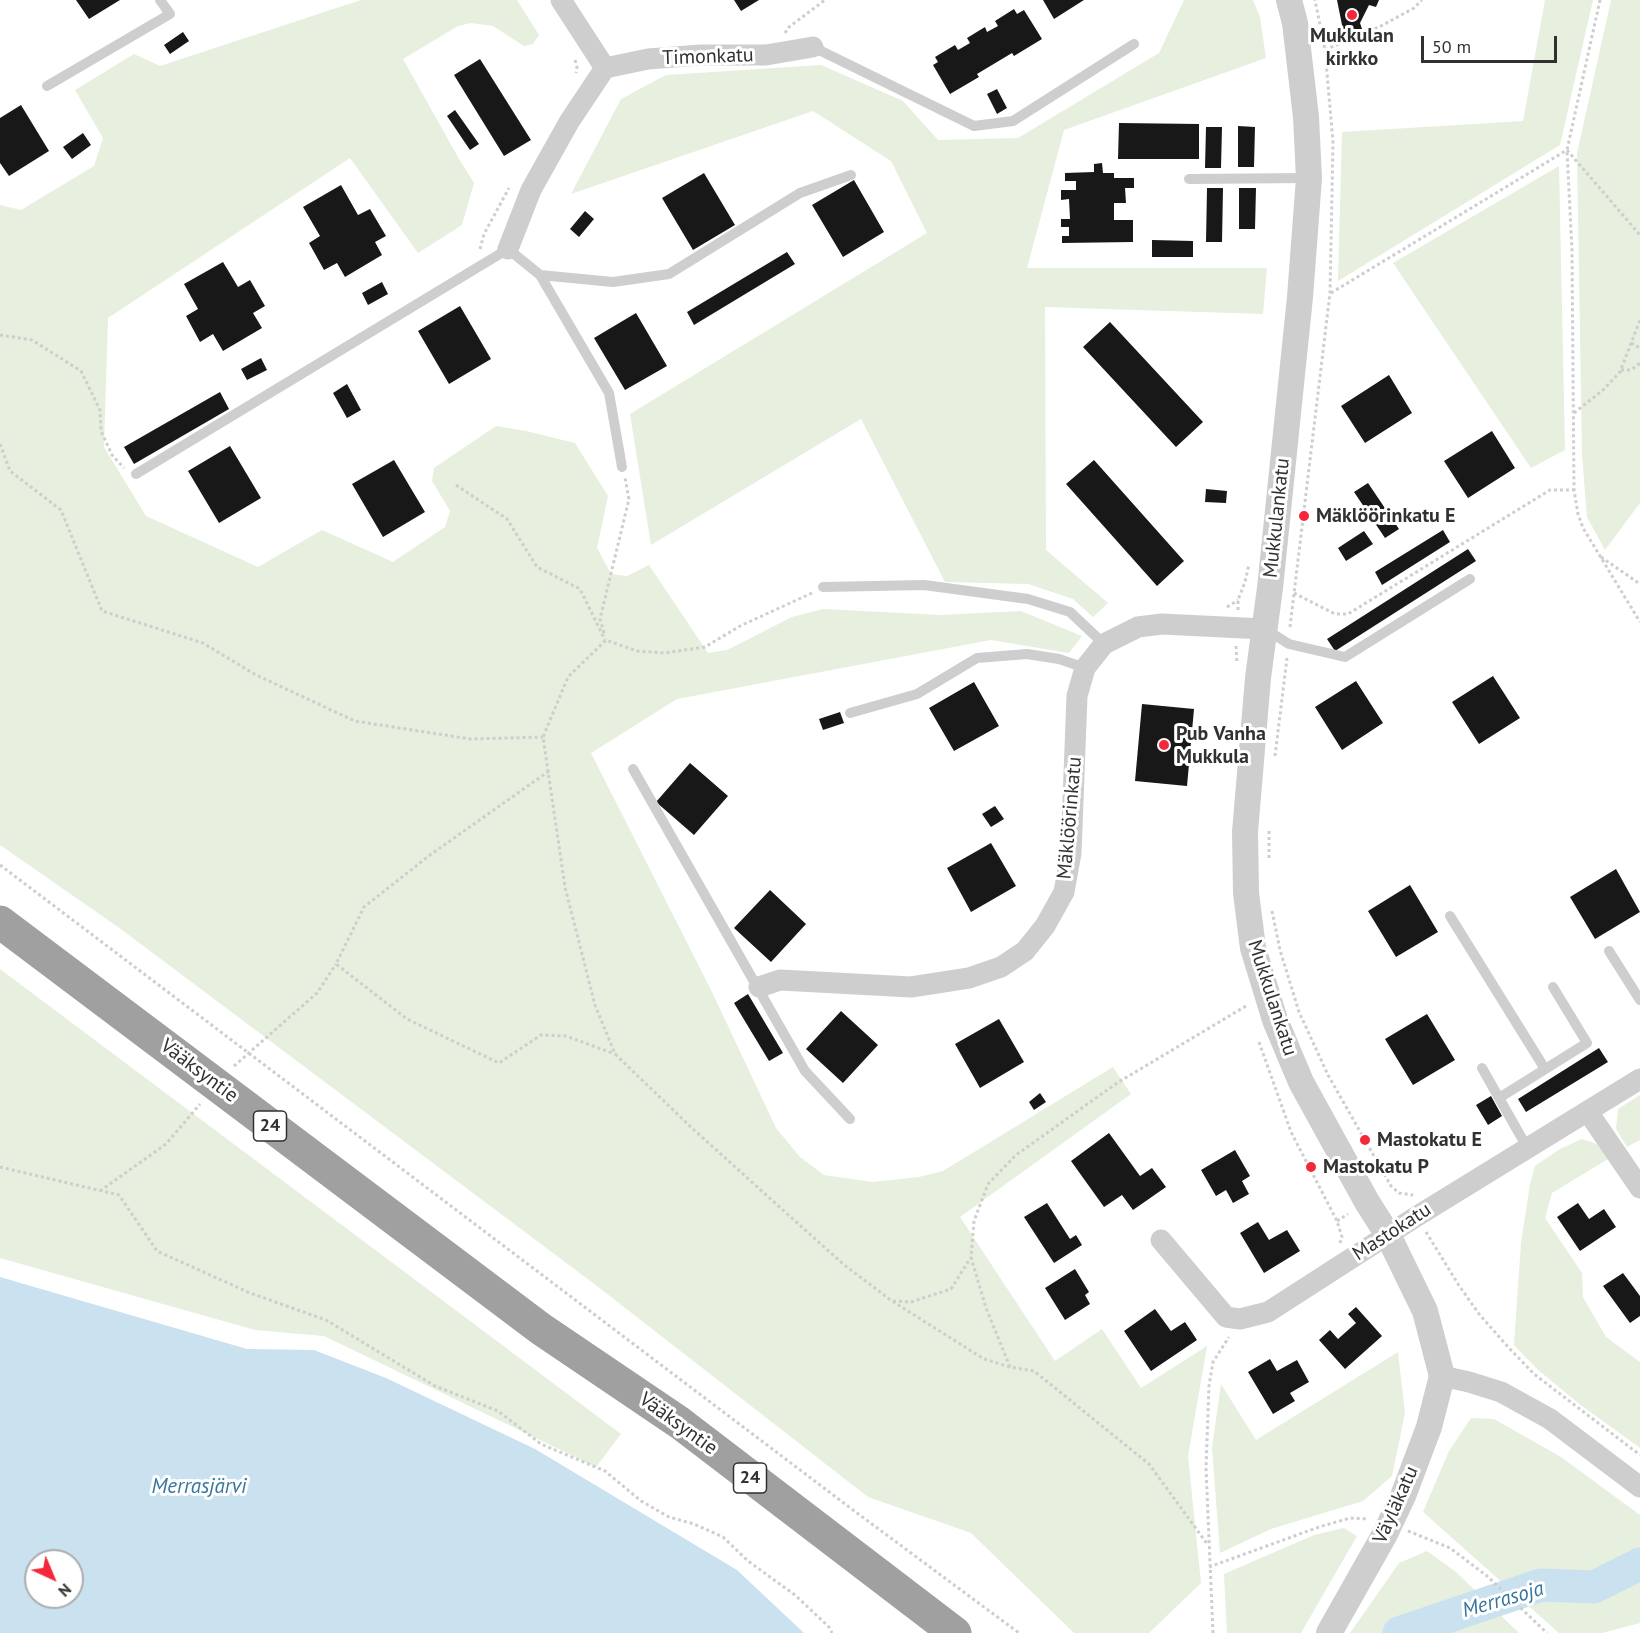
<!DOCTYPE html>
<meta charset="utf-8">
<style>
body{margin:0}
#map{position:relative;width:1640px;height:1633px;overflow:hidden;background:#fff;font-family:"PT Sans",sans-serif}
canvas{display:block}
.north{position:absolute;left:24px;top:1549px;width:60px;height:60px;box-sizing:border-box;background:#fff;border:2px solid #adadad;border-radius:50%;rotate:136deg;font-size:16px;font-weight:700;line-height:24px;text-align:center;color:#313131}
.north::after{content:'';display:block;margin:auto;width:21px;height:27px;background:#f3283a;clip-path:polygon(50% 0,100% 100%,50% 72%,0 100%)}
.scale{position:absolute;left:1421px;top:36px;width:136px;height:27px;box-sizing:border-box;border:3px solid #313131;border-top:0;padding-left:8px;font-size:18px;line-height:21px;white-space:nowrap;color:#313131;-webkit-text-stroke:4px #fff;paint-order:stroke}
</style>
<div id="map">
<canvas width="1640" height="1633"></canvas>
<div class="north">N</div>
<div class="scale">50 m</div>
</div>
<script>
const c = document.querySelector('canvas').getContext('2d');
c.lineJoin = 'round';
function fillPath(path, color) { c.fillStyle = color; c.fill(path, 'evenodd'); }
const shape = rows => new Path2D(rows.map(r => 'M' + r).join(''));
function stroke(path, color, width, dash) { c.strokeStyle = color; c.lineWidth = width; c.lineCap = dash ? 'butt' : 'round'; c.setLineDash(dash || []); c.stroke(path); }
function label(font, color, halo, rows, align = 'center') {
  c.font = font + ' "PT Sans",sans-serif'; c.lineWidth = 6; c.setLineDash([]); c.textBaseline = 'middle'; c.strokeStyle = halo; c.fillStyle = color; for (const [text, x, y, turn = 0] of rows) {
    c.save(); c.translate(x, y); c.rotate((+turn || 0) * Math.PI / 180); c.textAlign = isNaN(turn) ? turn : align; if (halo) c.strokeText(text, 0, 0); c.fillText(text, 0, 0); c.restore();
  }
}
fillPath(shape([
 [361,0,517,0,539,35,533,44,524,46,493,26,471,23,458,26,403,59,459,159,474,183,462,225,418,253,350,158,108,318,104,447,146,516,258,567,322,530,393,562,445,527,450,511,432,481,434,468,496,426,526,431,575,443,608,496,597,548,611,574,627,576,649,565,708,653,727,650,792,617,823,609,941,615,1021,611,1082,636,1069,653,991,640,677,699,591,753,712,992,776,1128,800,1157,824,1175,872,1182,919,1177,943,1171,1113,1067,1131,1094,960,1217,1055,1361,1102,1329,1141,1388,1207,1346,1188,1456,1201,1583,1149,1633,1074,1633,971,1533,868,1497,597,1286,118,927,0,845,0,205,21,210,94,166,103,138,75,90,134,54,160,66],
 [1184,0,1253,0,1260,17,1266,58,1064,130,1027,268,1267,268,1263,314,1045,307,1046,550,1108,603,1093,617,1073,599,1028,584,945,582,861,419,651,545,630,414,927,233,891,161,813,111,571,194,621,99,666,75,821,65,903,101,938,140,1018,138,1159,53],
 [1545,0,1593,0,1560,145,1338,281,1342,132,1523,121],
 [1611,0,1640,0,1640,503,1605,550,1587,517,1582,455,1577,153],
 [1559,166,1565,450,1531,468,1393,263],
 [0,969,621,1434,596,1467,324,1336,255,1330,0,1258],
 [1640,1095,1640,1140,1627,1147,1616,1129,1618,1109],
 [1582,1139,1597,1144,1608,1159,1552,1193,1545,1218,1582,1273,1583,1297,1606,1337,1640,1362,1640,1448,1578,1403,1537,1369,1514,1345,1521,1243,1530,1184,1535,1166,1560,1149],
 [1398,1352,1405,1413,1392,1476,1363,1501,1271,1529,1220,1553,1212,1448,1221,1384,1256,1440],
 [1471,1418,1494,1419,1561,1457,1640,1515,1640,1623,1602,1633,1559,1633,1423,1512,1449,1451],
 [1344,1528,1357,1536,1301,1633,1227,1633,1224,1574,1314,1535],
 [1427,1551,1456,1572,1519,1633,1350,1633,1399,1563]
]), '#e7efde');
fillPath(shape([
 [0,1277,247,1349,314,1350,386,1378,535,1449,737,1570,804,1633,0,1633],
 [36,1561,72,1561,72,1597,36,1597]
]), '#cae1ef');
stroke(shape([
 [1399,1633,1541,1585,1594,1587,1640,1564]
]), '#cae1ef', 33);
fillPath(shape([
 [76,0,120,0,89,19],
 [734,0,759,0,741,11],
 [1043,0,1084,0,1054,19],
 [1337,0,1379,0,1376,7,1369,5,1360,23,1362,29,1345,40],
 [1014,9,1017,14,1024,10,1042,39,1014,56,1012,53,977,74,979,77,950,94,933,65,938,62,935,57,955,45,958,50,970,43,967,38,985,27,987,32,998,26,995,21],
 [183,32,189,41,170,54,164,45],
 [480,59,531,140,504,156,454,75],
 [997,89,1007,108,997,114,987,94],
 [21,105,49,151,9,176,0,163,0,118],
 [455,110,479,144,470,150,447,116],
 [1119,123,1199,124,1199,159,1118,159],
 [1238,126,1255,127,1254,167,1238,167],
 [1206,127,1222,127,1221,168,1205,168],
 [83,133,91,145,72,159,63,147],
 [1102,163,1103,173,1114,173,1114,178,1134,178,1134,188,1125,188,1126,203,1114,203,1114,220,1133,220,1133,242,1062,243,1062,236,1069,236,1069,227,1061,227,1061,219,1070,219,1069,199,1061,200,1061,190,1076,190,1076,181,1065,181,1065,173,1094,172,1094,164],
 [704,173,735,225,693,250,662,198],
 [854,180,884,232,843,257,812,205],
 [341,185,358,215,370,209,386,236,375,242,382,255,345,277,337,263,324,270,309,243,320,236,303,207],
 [1207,188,1223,188,1222,242,1206,242],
 [1239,188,1256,188,1255,229,1239,229],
 [585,211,594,219,579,237,570,229],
 [1152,240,1193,241,1193,257,1152,257],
 [787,252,795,264,694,325,687,312],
 [223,262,238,287,250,280,265,306,253,313,262,328,223,351,213,334,200,342,186,316,198,309,184,284],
 [382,282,388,294,368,305,362,293],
 [460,306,491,359,449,384,418,331],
 [636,313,667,366,625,390,594,338],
 [1110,322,1203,422,1176,447,1083,347],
 [261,358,267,370,247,380,241,369],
 [1389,375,1412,413,1365,443,1341,406],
 [347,384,361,410,347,418,333,393],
 [220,392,229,409,134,464,124,447],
 [1492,431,1515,468,1468,498,1444,461],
 [230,446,261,498,219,523,188,471],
 [394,460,425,512,383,537,352,484],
 [1094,460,1184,561,1157,586,1066,484],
 [1368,483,1399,529,1385,538,1354,492],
 [1206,489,1227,491,1226,503,1205,502],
 [1443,530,1450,542,1382,585,1375,572],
 [1364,531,1373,544,1346,561,1338,548],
 [1468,549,1476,561,1335,651,1327,639],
 [1493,676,1520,718,1479,744,1452,702],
 [1356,681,1383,723,1342,750,1315,707],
 [974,682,999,726,954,751,929,708],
 [1142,704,1194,709,1187,786,1135,781],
 [840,712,844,723,823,730,819,719],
 [690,763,728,796,694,835,656,802],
 [995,806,1004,819,991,827,982,814],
 [991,843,1016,886,971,912,947,868],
 [1616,869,1640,912,1595,939,1570,897],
 [1410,885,1438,932,1396,957,1368,911],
 [770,890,806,924,771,962,734,928],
 [748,994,783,1053,769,1061,734,1003],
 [841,1011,878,1045,843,1083,806,1049],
 [1427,1014,1455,1060,1413,1085,1385,1039],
 [999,1019,1024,1062,980,1088,955,1044],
 [1599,1048,1608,1062,1526,1112,1518,1099],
 [1040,1093,1046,1102,1034,1110,1029,1102],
 [1491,1096,1502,1116,1488,1125,1476,1105],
 [1109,1133,1140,1176,1152,1168,1166,1187,1133,1210,1122,1195,1104,1207,1071,1161],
 [1235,1150,1250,1176,1242,1181,1249,1194,1233,1203,1226,1190,1216,1196,1201,1170],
 [1047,1203,1070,1239,1076,1235,1082,1245,1054,1263,1024,1217],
 [1578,1203,1589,1219,1604,1209,1616,1227,1580,1251,1557,1217],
 [1258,1222,1269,1240,1287,1230,1300,1251,1264,1273,1240,1233],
 [1075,1269,1089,1292,1085,1295,1090,1304,1065,1320,1045,1288],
 [1623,1273,1640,1296,1640,1316,1630,1323,1603,1286],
 [1356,1307,1382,1336,1345,1369,1319,1340,1330,1330,1338,1339,1356,1323,1348,1314],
 [1155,1309,1171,1331,1185,1322,1197,1340,1151,1371,1124,1331],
 [1270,1359,1277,1371,1297,1360,1309,1382,1290,1393,1295,1401,1273,1414,1248,1372]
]), '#181818');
stroke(shape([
 [1600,0,1567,150,1572,251,1574,490,1578,514,1583,528,1640,622],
 [785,33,789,27,825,0],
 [1325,50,1381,26,1414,8,1422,0],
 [575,60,577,67,576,73],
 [480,249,484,234,509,188],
 [1331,293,1567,150,1640,235],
 [0,335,32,340,81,371,100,410,101,431,112,455,124,468],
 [1631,343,1640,348],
 [1621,370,1631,370,1640,363],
 [1574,413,1603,390,1620,372,1640,320],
 [0,444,10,471,61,510,102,611,203,643,256,675,355,721,470,739,543,737],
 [456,485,507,519,537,567,580,589,605,640],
 [1601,557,1640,584],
 [812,593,740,626,705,647,664,653,637,651,606,640,568,677,543,737,565,887,595,1005,615,1054,694,1130,843,1264,892,1301,984,1359,1010,1367,1034,1371,1149,1464,1208,1545],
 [1294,593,1335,614,1348,614,1550,490,1574,490],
 [1227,607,1238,600],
 [1238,610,1238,600,1245,582,1249,564],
 [1290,627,1330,293,1333,142,1325,50,1315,0],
 [604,633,600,619,629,499,625,478],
 [1236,646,1237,664],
 [1275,756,1287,658],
 [549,771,430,855,364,907,336,964,407,1019,499,1063,541,1035,566,1036,615,1054],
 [1269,831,1269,860],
 [0,865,853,1510,1019,1633],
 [1272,911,1280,950,1299,1012,1328,1075,1391,1186,1399,1193,1413,1195],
 [1259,1042,1291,1132,1337,1221,1342,1237,1340,1243],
 [234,1066,317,993,336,964],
 [0,1167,119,1195,157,1251,250,1293,326,1320,435,1386,498,1411,541,1444,605,1471,641,1501,669,1517,694,1524,723,1537,748,1561,795,1595,829,1627,832,1633],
 [100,1191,166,1144,200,1104],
 [1337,1221,1348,1214],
 [1426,1232,1458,1284,1479,1314,1509,1348,1534,1374,1640,1455],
 [893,1301,911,1302,951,1289,971,1257],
 [1010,1367,986,1308,971,1257,974,1221,988,1184,1016,1155,1117,1083,1246,1006],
 [1408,1531,1450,1548,1487,1576,1547,1633],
 [1209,1567,1319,1527,1350,1518,1368,1519],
 [1213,1633,1206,1468,1209,1386,1213,1362,1229,1337]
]), '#cecece', 3, [3, 3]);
stroke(shape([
 [813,47,974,126,1013,121,1134,44],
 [47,86,170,14,160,0],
 [1189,179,1309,178],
 [540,275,613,282,669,274,800,193,851,175],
 [136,474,508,249,540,275,609,393,622,467],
 [823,587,924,585,1028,599,1070,612,1104,644],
 [1265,629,1289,644,1345,657,1470,579],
 [850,713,917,694,977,658,1027,654,1059,659,1085,668],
 [633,769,805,1071,850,1119],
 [1450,916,1545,1069],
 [1609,951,1640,1000],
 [1482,1068,1528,1149],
 [1499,1098,1587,1043,1553,987]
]), '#cecece', 10);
stroke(shape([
 [605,68,648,59,701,55,766,55,813,47],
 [508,249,531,190,569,122,605,68,561,0],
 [759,987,780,980,911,987,969,978,1001,967,1025,951,1045,926,1064,892,1071,853,1077,696,1085,668,1104,644,1138,627,1162,624,1264,629],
 [1588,1112,1640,1188],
 [1161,1240,1226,1317,1240,1319,1268,1312,1414,1218,1640,1079],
 [1442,1376,1469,1382,1501,1392,1550,1419,1640,1487]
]), '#cecece', 21);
stroke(shape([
 [1289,0,1295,23,1306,117,1309,178,1300,297,1270,588,1258,678,1245,832,1246,893,1253,948,1275,1020,1301,1082,1367,1202,1388,1235,1425,1311,1442,1376,1429,1427,1403,1496,1385,1534,1329,1633]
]), '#cecece', 26);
stroke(shape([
 [0,922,541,1329,680,1423,955,1633]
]), '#a0a0a0', 33);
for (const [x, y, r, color] of [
 [1352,15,6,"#f3283a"],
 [1304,516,6,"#f3283a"],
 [1164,745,6,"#f3283a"],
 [1365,1140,6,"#f3283a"],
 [1311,1167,6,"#f3283a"]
]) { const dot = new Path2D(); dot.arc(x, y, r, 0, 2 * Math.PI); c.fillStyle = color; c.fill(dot); stroke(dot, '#fff', 2); }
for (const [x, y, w] of [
 [270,1126,33],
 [750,1478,33]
]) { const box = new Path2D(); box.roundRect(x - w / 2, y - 15, w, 30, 4.5); c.fillStyle = '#fff'; c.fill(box); stroke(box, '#313131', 1.5); }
label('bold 18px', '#313131', null, [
 ["24",270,1126],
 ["24",750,1478]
]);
label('bold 20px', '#313131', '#fff', [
 ["Mukkulan",1352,36,"center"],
 ["kirkko",1352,59,"center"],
 ["Mäklöörinkatu E",1316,516],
 ["Pub Vanha",1176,734],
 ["Mukkula",1176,757],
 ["Mastokatu E",1377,1140],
 ["Mastokatu P",1323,1167]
], 'left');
label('20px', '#313131', '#fff', [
 ["Timonkatu",708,57,-2],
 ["Mukkulankatu",1277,518,-84],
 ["Mäklöörinkatu",1070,818,-85],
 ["Mukkulankatu",1272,998,72],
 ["Vääksyntie",199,1071,37],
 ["Mastokatu",1392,1232,-33],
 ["Vääksyntie",678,1424,36],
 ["Väyläkatu",1396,1505,-66]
]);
label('italic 21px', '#37769b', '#fff', [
 ["Merrasjärvi",199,1487],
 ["Merrasoja",1503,1600,-16]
]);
</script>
